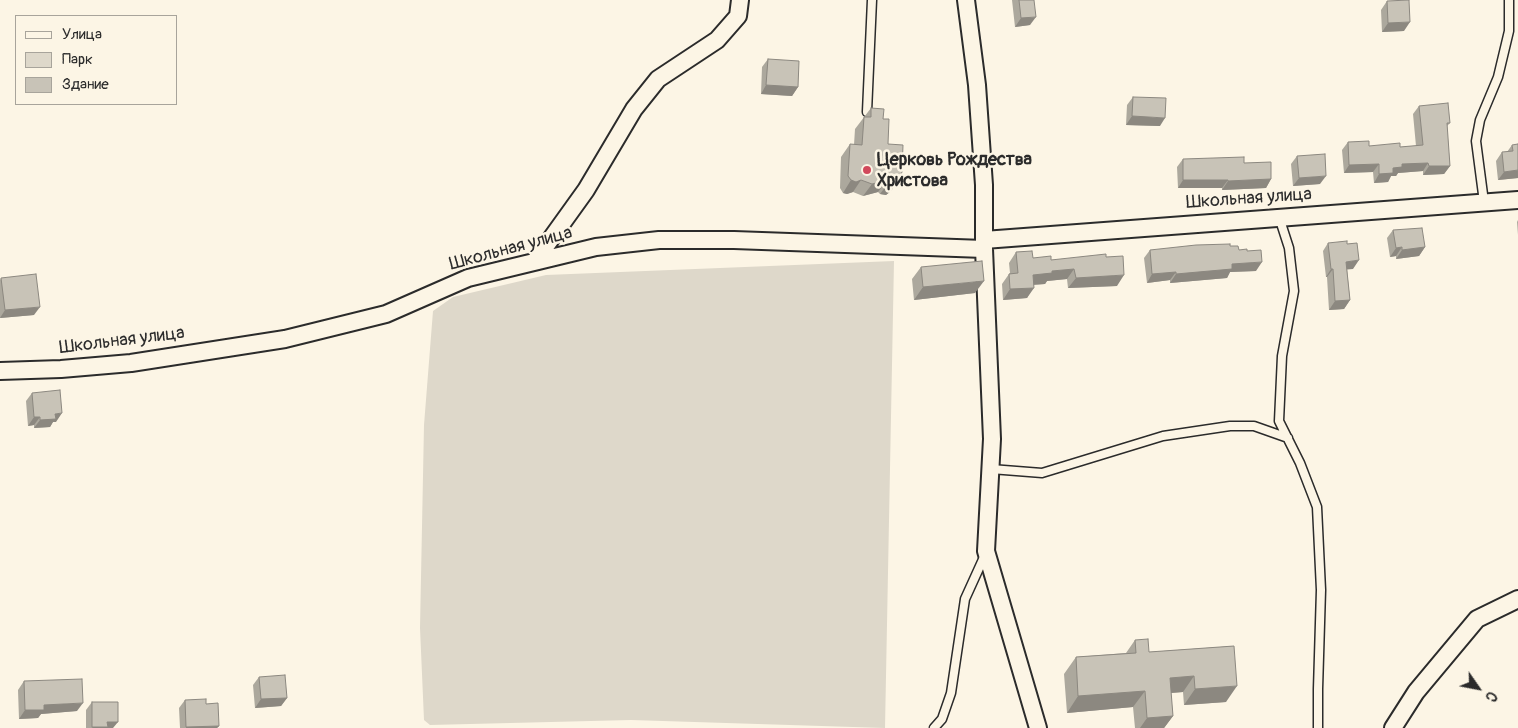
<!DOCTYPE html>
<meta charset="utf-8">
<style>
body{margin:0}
#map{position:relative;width:1518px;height:728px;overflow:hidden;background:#fcf5e5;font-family:Pangolin,sans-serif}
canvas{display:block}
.legend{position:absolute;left:15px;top:15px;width:162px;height:90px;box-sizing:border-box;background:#fcf5e5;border:1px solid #a8a49b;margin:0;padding:6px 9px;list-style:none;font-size:15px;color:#2b2b2b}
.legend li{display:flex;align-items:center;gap:10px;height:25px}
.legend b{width:25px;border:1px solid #a8a49b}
.north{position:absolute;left:1453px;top:663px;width:50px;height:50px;-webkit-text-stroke:4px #fcf5e5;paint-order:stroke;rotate:123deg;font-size:14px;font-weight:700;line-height:20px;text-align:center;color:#2b2b2b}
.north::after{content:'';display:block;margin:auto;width:18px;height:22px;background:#2b2b2b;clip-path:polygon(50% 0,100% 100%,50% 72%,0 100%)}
</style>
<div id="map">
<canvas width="1518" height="728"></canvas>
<ul class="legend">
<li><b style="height:6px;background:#fcf5e5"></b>Улица</li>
<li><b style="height:14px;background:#ded8ca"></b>Парк</li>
<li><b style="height:14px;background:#c8c3b7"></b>Здание</li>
</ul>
<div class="north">С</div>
</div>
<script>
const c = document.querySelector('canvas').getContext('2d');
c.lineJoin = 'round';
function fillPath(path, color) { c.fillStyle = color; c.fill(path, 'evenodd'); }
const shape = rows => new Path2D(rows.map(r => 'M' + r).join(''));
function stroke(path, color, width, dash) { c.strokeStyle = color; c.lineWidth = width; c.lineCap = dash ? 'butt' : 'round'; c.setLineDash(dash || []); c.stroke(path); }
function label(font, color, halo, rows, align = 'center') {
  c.font = font + ' Pangolin,sans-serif'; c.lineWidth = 5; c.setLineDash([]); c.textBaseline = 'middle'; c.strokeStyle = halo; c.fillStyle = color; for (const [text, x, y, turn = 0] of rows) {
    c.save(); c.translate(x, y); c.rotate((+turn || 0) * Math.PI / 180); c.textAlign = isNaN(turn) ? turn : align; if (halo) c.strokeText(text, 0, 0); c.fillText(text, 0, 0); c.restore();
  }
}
fillPath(shape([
 [894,261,885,728,631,720,430,725,424,720,420,628,424,425,433,311,453,297,546,275]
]), '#ded8ca');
const lane = shape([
 [867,112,872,0],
 [1484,202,1476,141,1480,120,1498,77,1509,31,1509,0],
 [1279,217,1289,248,1294,291,1282,356,1279,421,1300,463,1317,507,1321,590,1318,689,1318,728],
 [991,469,1042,473,1163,436,1230,426,1254,426,1288,438],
 [934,728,942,719,951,693,965,599,985,555]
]);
const street = shape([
 [966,0,977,85,984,185,984,249,992,439,986,551,1038,728],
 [984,240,1518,200],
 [535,261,586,190,634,109,658,79,717,40,738,16,740,0],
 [0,371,61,369,131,363,285,339,386,314,468,278,596,247,659,240,734,240,984,249],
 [1393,728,1416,692,1477,619,1518,599]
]);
stroke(lane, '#2b2b2b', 11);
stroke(street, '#2b2b2b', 20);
stroke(lane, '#fcf5e5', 8);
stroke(street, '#fcf5e5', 16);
fillPath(shape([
 [1012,0,1034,0,1030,25,1015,27],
 [1387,1,1404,31,1382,32,1381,10],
 [768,59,798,87,792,96,761,94,762,67],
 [1133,97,1160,126,1126,125,1127,105],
 [1419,106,1450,123,1447,126,1450,166,1444,174,1423,175,1423,171,1398,173,1396,176,1391,176,1388,182,1374,183,1373,172,1344,173,1342,150,1348,142,1369,146,1400,147,1416,146,1413,114],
 [871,108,883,119,888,144,899,179,891,191,886,195,880,194,878,192,863,196,853,192,847,194,843,193,840,188,841,157,850,144,854,145,855,129],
 [1512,145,1518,178,1498,180,1496,161,1502,152,1507,152],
 [1297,156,1320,184,1293,186,1291,164],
 [1183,159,1244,163,1271,179,1266,188,1222,190,1222,188,1178,188,1177,167],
 [1518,220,1518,235,1517,222],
 [1393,230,1425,247,1419,256,1396,259,1396,256,1390,257,1387,238],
 [1328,243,1347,244,1353,269,1347,269,1350,300,1344,309,1329,310,1327,277,1326,277,1323,251],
 [1150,250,1239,250,1247,251,1256,271,1230,272,1227,278,1170,283,1170,280,1147,283,1144,258],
 [1016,252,1033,258,1051,260,1106,257,1117,286,1068,288,1067,279,1047,281,1045,284,1034,285,1027,298,1003,300,1002,284,1009,274,1010,273,1009,263],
 [921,267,975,293,914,300,912,279],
 [1,278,34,315,0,318,0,280],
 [32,393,56,422,53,422,50,427,34,428,34,425,28,426,26,401],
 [1135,640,1149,652,1234,646,1226,702,1184,705,1183,692,1171,693,1173,716,1164,728,1135,728,1133,707,1067,713,1064,674,1076,657,1126,653],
 [259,677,287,698,281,706,255,708,253,685],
 [24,681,77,711,41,714,38,718,19,719,18,690],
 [185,700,206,704,219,726,217,728,180,728,179,708],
 [92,702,113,728,86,728,86,710]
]), '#aca89d');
fillPath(shape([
 [1036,17,1030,25,1015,27,1021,18],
 [1410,22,1404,31,1382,32,1388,23],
 [766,85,798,87,792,96,761,94],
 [1132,116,1165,118,1160,126,1126,125],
 [1428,163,1423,171,1398,173,1396,176,1391,176,1388,182,1374,183,1379,174,1402,164],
 [1379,164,1373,172,1344,173,1349,165],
 [1429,166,1450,166,1444,174,1423,175],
 [1518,170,1518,178,1498,180,1504,172],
 [1326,176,1320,184,1293,186,1299,178],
 [899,179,891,191,886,195,880,194,889,182],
 [1271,179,1266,188,1222,190,1228,181],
 [851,180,861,180,853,192,847,194,843,193],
 [887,180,878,192,863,196,872,184],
 [1183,180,1228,180,1222,188,1178,188],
 [1402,247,1396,256,1390,257,1396,248],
 [1425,247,1419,256,1396,259,1402,250],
 [1359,260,1353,269,1341,270,1346,262],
 [1262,262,1256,271,1230,272,1227,278,1170,283,1176,274,1232,264],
 [1074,269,1067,279,1047,281,1045,284,1026,285,1033,275,1052,271],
 [1331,269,1333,269,1327,277,1326,277],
 [1176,272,1170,280,1147,283,1152,274],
 [1124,275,1117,286,1068,288,1076,278],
 [984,281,975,293,914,300,923,287],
 [1034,288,1027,298,1003,300,1010,289],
 [1350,300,1344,309,1329,310,1335,301],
 [40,307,34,315,0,318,5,310],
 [62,413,56,422,53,422,50,427,34,428,40,420,55,414],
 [34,417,40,417,34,425,28,426],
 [1194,676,1183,692,1158,694,1170,678],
 [1237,686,1226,702,1184,705,1195,689],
 [1145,691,1133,707,1067,713,1078,696],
 [287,698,281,706,255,708,261,699],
 [83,703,77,711,41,714,38,718,19,719,25,710,44,705],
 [1173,716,1164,728,1140,728,1147,718],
 [107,722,118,722,113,728,91,728],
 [219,726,217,728,186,728,186,727]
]), '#8c8880');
const building = shape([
 [1019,0,1034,0,1036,17,1021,18,1019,0],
 [1409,0,1410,22,1388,23,1387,1,1409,0],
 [768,59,799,61,798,87,766,85,768,59],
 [1133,97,1166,98,1165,118,1132,116,1133,97],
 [1448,103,1450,123,1447,123,1450,166,1429,166,1428,163,1402,164,1402,167,1393,168,1393,173,1379,174,1379,164,1349,165,1348,142,1369,141,1369,146,1400,143,1400,147,1423,145,1419,106,1448,103],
 [871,108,884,109,883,119,889,119,888,144,903,145,902,172,899,179,895,182,889,182,887,180,872,184,861,180,856,182,851,180,848,176,850,144,862,145,864,117,871,117,871,108],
 [1518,144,1518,170,1504,172,1502,152,1513,151,1512,145,1518,144],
 [1325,154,1326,176,1299,178,1297,156,1325,154],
 [1244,157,1244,163,1271,162,1271,179,1228,181,1228,180,1183,180,1183,159,1244,157],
 [1422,228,1425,247,1402,250,1402,247,1396,248,1393,230,1422,228],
 [1347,241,1347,244,1357,243,1359,260,1346,262,1350,300,1335,301,1333,269,1331,269,1328,243,1347,241],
 [1230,244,1230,246,1238,246,1239,250,1247,249,1247,251,1261,250,1262,262,1232,264,1232,269,1176,274,1176,272,1152,274,1150,250,1196,245,1230,244],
 [1032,251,1033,258,1051,256,1051,260,1106,254,1106,257,1123,256,1124,275,1076,278,1074,269,1052,271,1052,273,1033,275,1034,288,1010,289,1009,274,1018,273,1016,252,1032,251],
 [982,261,984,281,923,287,921,267,982,261],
 [36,274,40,307,5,310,1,278,36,274],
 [60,390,62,413,55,414,56,419,40,420,40,417,34,417,32,393,60,390],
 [1148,639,1149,652,1234,646,1237,686,1195,689,1194,676,1170,678,1173,716,1147,718,1145,691,1078,696,1076,657,1136,653,1135,640,1148,639],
 [285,675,287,698,261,699,259,677,285,675],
 [82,679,83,703,44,705,44,710,25,710,24,681,82,679],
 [206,699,206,704,218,703,219,726,186,727,185,700,206,699],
 [92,702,118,702,118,722,107,722,108,727,92,727,92,702]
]);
fillPath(building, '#c8c3b7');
stroke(building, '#8c8880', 1);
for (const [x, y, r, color] of [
 [867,170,5,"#d1495b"]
]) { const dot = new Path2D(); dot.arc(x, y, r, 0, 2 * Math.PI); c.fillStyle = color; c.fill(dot); stroke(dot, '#fcf5e5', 2); }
label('bold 18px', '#2b2b2b', '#fcf5e5', [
 ["Церковь Рождества",877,160],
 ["Христова",877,181]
], 'left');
label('18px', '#2b2b2b', '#fcf5e5', [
 ["Школьная улица",1249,199,-4],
 ["Школьная улица",511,249,-15],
 ["Школьная улица",122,341,-7]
]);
</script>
